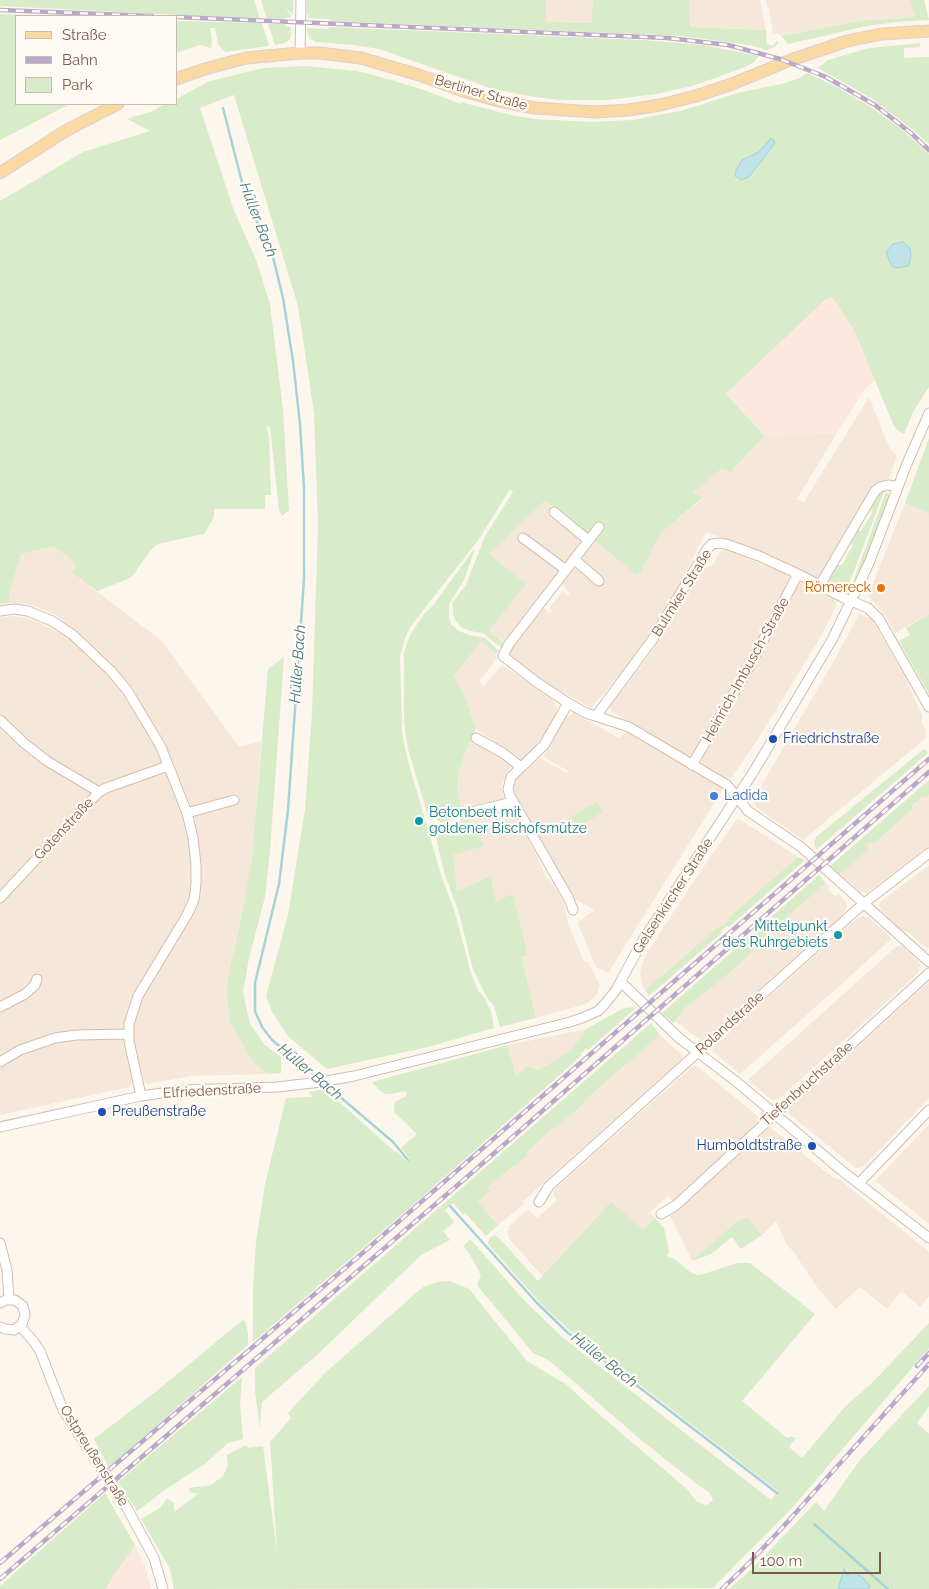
<!DOCTYPE html>
<meta charset="utf-8">
<style>
body{margin:0}
#map{position:relative;width:929px;height:1589px;overflow:hidden;background:#fdf6ec;font-family:Raleway,sans-serif}
canvas{display:block}
.legend{position:absolute;left:15px;top:15px;width:162px;height:90px;box-sizing:border-box;background:#fffaf3;border:1px solid #cabbb1;margin:0;padding:6px 9px;list-style:none;font-size:15px;color:#7a5c4d}
.legend li{display:flex;align-items:center;gap:10px;height:25px}
.legend b{width:25px;border:1px solid #cabbb1}
.scale{position:absolute;left:752px;top:1552px;width:129px;height:22px;box-sizing:border-box;border:2px solid #7a5c4d;border-top:0;padding-left:6px;font-size:15px;line-height:18px;white-space:nowrap;color:#7a5c4d;-webkit-text-stroke:4px #fffaf3;paint-order:stroke}
</style>
<div id="map">
<canvas width="929" height="1589"></canvas>
<ul class="legend">
<li><b style="height:6px;background:#fbd9a5"></b>Straße</li>
<li><b style="height:6px;background:#b9a8c9"></b>Bahn</li>
<li><b style="height:14px;background:#d8ecc9"></b>Park</li>
</ul>
<div class="scale">100 m</div>
</div>
<script>
const c = document.querySelector('canvas').getContext('2d');
c.lineJoin = 'round';
function fillPath(path, color) { c.fillStyle = color; c.fill(path, 'evenodd'); }
const shape = rows => new Path2D(rows.map(r => 'M' + r).join(''));
function stroke(path, color, width, dash) { c.strokeStyle = color; c.lineWidth = width; c.lineCap = dash ? 'butt' : 'round'; c.setLineDash(dash || []); c.stroke(path); }
function label(font, color, halo, rows, align = 'center') {
  c.font = font + ' Raleway,sans-serif'; c.lineWidth = 4.5; c.setLineDash([]); c.textBaseline = 'middle'; c.strokeStyle = halo; c.fillStyle = color; for (const [text, x, y, turn = 0] of rows) {
    c.save(); c.translate(x, y); c.rotate((+turn || 0) * Math.PI / 180); c.textAlign = isNaN(turn) ? turn : align; if (halo) c.strokeText(text, 0, 0); c.fillText(text, 0, 0); c.restore();
  }
}
fillPath(shape([
 [546,0,593,0,591,23,546,22],
 [689,0,760,0,766,30,690,27],
 [766,0,910,0,915,17,897,18,803,32,781,36,778,33,773,34,769,7,767,6],
 [869,397,889,447,897,456,889,478,873,486,821,576,816,577,761,551,706,532,678,588,655,626,629,664,591,708,562,692,561,694,531,673,509,656,510,649,543,607,549,613,552,610,550,607,563,591,567,596,570,593,561,584,574,567,583,562,582,557,594,541,638,575,641,571,661,533,702,499,693,493,722,467,733,473,734,468,765,436,837,433,797,499,804,502],
 [545,501,554,509,582,542,567,562,559,569,558,574,504,642,489,630,489,554],
 [905,503,929,513,929,614,895,633,885,616,868,595],
 [52,547,57,549,75,563,76,567,72,573,162,641,239,747,261,741,254,837,249,881,228,976,226,992,230,1022,253,1062,268,1074,191,1076,147,1084,144,1080,132,1083,129,1087,0,1115,0,618,13,616,28,618,56,631,63,621,55,615,40,608,28,604,9,603,9,596,21,554],
 [725,549,786,574,790,580,754,651,693,755,688,756,611,711,610,706,647,658,669,626,701,568,713,565,720,551],
 [799,582,803,583,834,599,837,605,817,643,758,739,732,777,727,779,703,764,700,759],
 [859,614,872,619,905,677,922,715,922,724,926,731,925,739,803,840,757,808,754,804,754,798,835,659],
 [482,639,495,653,497,658,479,682,484,686,502,665,553,700,557,707,556,714,542,739,531,752,521,760,476,729,466,699,454,676],
 [574,713,619,738,627,732,723,789,608,973,596,967,578,924,579,921,595,910,573,898,516,799,514,793,514,785,517,778,540,758,567,773,568,771,543,757,566,717],
 [470,741,509,761,512,765,502,782,502,790,504,799,502,801,461,808,457,787,459,772,464,755],
 [929,795,929,846,867,893,860,892,840,874,868,849,866,845,871,842,873,844,913,808,912,807,924,796,926,797],
 [509,806,536,854,547,879,549,878,563,901,568,924,584,961,588,962,600,985,598,990,599,992,595,996,595,997,586,1004,536,1018,522,956,528,954,513,895,496,902,491,876,457,891,452,855,483,846,468,819],
 [739,819,798,857,728,918,729,920,723,926,721,925,645,990,642,985,640,973,645,956,690,887,736,820],
 [929,865,929,948,925,947,907,931,904,933,880,909,879,905,880,902],
 [826,883,830,887,828,890,836,897,839,894,847,904,844,913,839,918,702,1041,675,1021,685,1008,729,972,765,940,765,936],
 [863,916,870,919,890,936,891,939,845,981,740,1074,712,1051,714,1046,856,919],
 [897,946,902,946,918,960,920,965,918,973,779,1099,772,1100,749,1081,749,1079],
 [929,982,929,1098,863,1167,856,1168,789,1114,789,1109],
 [586,1029,571,1050,539,1070,532,1067,516,1076,508,1045],
 [660,1035,683,1056,683,1058,522,1202,524,1204,498,1225,478,1202,490,1191,487,1187,516,1164,517,1166,525,1159,526,1153,553,1128,555,1129,572,1113,574,1114,585,1103,584,1101],
 [693,1066,697,1066,761,1119,760,1122,673,1201,668,1196,650,1212,655,1218,643,1229,611,1203,543,1277,510,1240,507,1233,509,1229,508,1227,528,1209,537,1218,557,1200,553,1195,554,1190],
 [929,1124,929,1224,877,1182,876,1180],
 [770,1127,832,1177,839,1179,929,1252,929,1296,920,1307,901,1291,887,1309,860,1287,836,1309,817,1287,793,1251,787,1245,776,1221,762,1235,748,1217,736,1222,692,1261,670,1216]
]), '#f5e8da');
fillPath(shape([
 [832,297,855,332,875,380,865,389,837,433,765,436,726,394,827,298],
 [135,1545,145,1566,151,1589,105,1589]
]), '#fde8e0');
fillPath(shape([
 [0,0,254,0,260,19,0,6],
 [261,0,293,0,293,14,285,8,291,15,291,18,285,18,285,19,267,19],
 [307,0,546,0,546,22,591,23,593,0,689,0,690,27,766,30,767,44,772,46,777,41,778,42,775,47,767,50,749,45,681,36,329,21,329,19,308,18,308,15,315,9,307,15],
 [910,0,924,0,929,20,896,22,867,26,788,44,781,36,862,21,915,17],
 [0,14,47,16,16,16,16,104,70,104,0,140],
 [176,21,262,23,269,46,225,52,218,44,215,28,210,28,212,41,211,48,200,45,176,53],
 [268,24,283,24,286,25,286,27,291,27,291,31,284,37,292,31,290,39,285,43,275,45],
 [329,27,643,40,704,45,759,56,754,62,745,67,718,77,692,86,656,94,609,100,559,100,528,96,490,88,379,49,354,45,316,42,310,39,306,32,313,39,307,31,307,28,328,29],
 [920,43,920,47,904,48,904,58,929,57,929,144,913,130,871,98,818,68,828,60,869,48],
 [306,66,357,71,374,75,421,89,461,104,461,102,515,116,536,119,589,122,633,120,684,110,741,92,782,84,800,78,807,73,835,86,871,107,901,129,929,154,929,387,913,412,904,434,897,430,893,424,855,332,832,297,827,298,726,394,765,436,734,468,733,473,722,468,693,493,702,498,661,533,641,571,637,575,545,501,489,554,526,584,489,630,505,644,500,647,483,633,470,631,462,628,455,620,453,614,453,602,466,585,485,536,513,492,510,489,479,539,410,627,404,641,400,657,402,733,408,761,441,875,455,913,471,973,478,991,484,997,491,1011,494,1028,428,1047,327,1069,289,1037,272,1012,266,996,288,915,305,809,312,713,318,526,314,413,298,306,234,95,200,108,233,208,256,260,270,304,283,409,289,510,282,516,279,510,270,427,266,426,269,436,271,495,265,495,265,509,214,509,214,517,204,534,158,544,151,550,137,569,137,570,131,577,123,581,97,591,72,573,76,567,75,563,57,549,52,547,21,554,9,596,9,603,0,604,0,201,83,152,150,131,127,119,150,112,166,104,176,104,176,99,210,81,263,68],
 [929,438,929,513,905,503],
 [881,491,884,492,847,589,842,591,835,587,836,585,830,583,829,583,826,580,834,565,842,565,853,545,846,543,853,531,861,531,873,511,866,509],
 [886,492,888,494,890,498,855,585,853,582],
 [475,548,464,580,449,604,449,618,452,625,459,631,469,635,485,638,499,651,496,654,482,640,454,676,466,699,476,729,464,755,459,772,457,787,461,808,460,817,441,823,427,812,408,749,404,721,404,652,410,635,424,614,434,604],
 [929,614,929,694,899,641,910,635,906,628],
 [284,657,270,851,265,897,249,958,243,992,250,1024,265,1045,281,1057,281,1073,268,1074,253,1062,230,1022,226,992,228,976,242,914,252,857,268,669],
 [924,749,928,753,816,850,814,841,816,837],
 [929,780,929,795,926,798,924,796,912,806,913,809,873,844,871,842,866,845,869,849,844,871,840,874,833,870,830,866],
 [597,802,603,812,577,827,571,817],
 [468,819,484,846,453,855,457,891,491,876,496,901,513,894,528,955,522,957,536,1018,500,1027,494,1006,486,996,473,969,459,913,445,875,437,843,437,833,439,829,450,824],
 [798,857,805,860,729,927,727,926,722,930,722,933,649,996,645,990,721,925,723,926,729,920,728,918],
 [819,875,826,883,765,936,765,940,729,973,685,1008,673,1023,665,1016,662,1013],
 [637,1007,588,1050,586,1049,581,1053,581,1056,421,1198,253,1342,253,1288,256,1242,265,1184,286,1098,313,1097,309,1092,325,1089,395,1152,397,1151,407,1162,410,1159,401,1148,417,1134,394,1112,395,1102,406,1096,407,1093,404,1091,391,1094,385,1094,379,1090,372,1082,508,1045,516,1076,526,1067,531,1067,539,1070,571,1050,586,1029,624,1008],
 [651,1023,660,1035,584,1101,585,1103,573,1114,572,1113,555,1129,553,1128,526,1153,528,1155,517,1166,515,1165,487,1187,490,1191,478,1202,498,1225,486,1236,465,1213,463,1214,453,1203,445,1210,454,1222,443,1231,450,1240,421,1255,317,1355,262,1402,260,1428,255,1392,255,1368],
 [611,1202,643,1229,655,1218,664,1228,669,1251,667,1256,670,1258,672,1257,690,1272,698,1275,703,1274,737,1263,750,1263,815,1314,742,1401,787,1438,791,1436,796,1438,789,1447,802,1458,845,1407,873,1382,929,1323,929,1348,793,1507,713,1588,174,1589,170,1569,141,1519,160,1508,167,1498,174,1503,174,1512,198,1494,190,1492,189,1488,211,1485,223,1476,228,1465,227,1455,246,1445,248,1448,263,1446,277,1552,270,1442,291,1418,288,1413,325,1373,423,1287,438,1282,450,1281,469,1289,527,1361,567,1385,593,1409,687,1489,697,1502,707,1505,713,1500,709,1492,698,1485,641,1440,550,1361,533,1353,477,1285,481,1275,469,1253,463,1246,470,1239,524,1300,563,1338,771,1500,778,1491,575,1335,543,1306,488,1244,489,1238,494,1235,498,1237,538,1281],
 [748,1217,762,1235,741,1249,732,1237,711,1254,692,1261,736,1222],
 [244,1319,248,1332,248,1345,109,1468,94,1439,159,1389],
 [242,1377,240,1404,243,1439,228,1443,205,1464,169,1487,137,1511,118,1482],
 [929,1386,929,1406,917,1423,929,1434,929,1589,729,1589,752,1569,816,1502,824,1511,860,1460],
 [105,1493,135,1545,105,1589,0,1589,0,1586]
]), '#d8ecc9');
const water = shape([
 [770,139,773,139,775,143,749,177,741,180,735,176,736,170,742,160,759,152,770,139],
 [903,242,910,248,911,255,909,266,896,268,891,265,886,252,893,244,903,242],
 [844,1569,847,1575,855,1572,863,1578,870,1586,869,1589,838,1589,844,1569]
]);
fillPath(water, '#bfe3e8');
stroke(water, '#a5d3da', 1);
stroke(shape([
 [223,108,244,190,258,224,271,249,283,298,293,361,300,424,304,488,304,579,288,810,279,884,255,983,255,1011,262,1027,272,1040,321,1080],
 [325,1084,393,1142,408,1160],
 [450,1206,537,1303,567,1332,777,1493],
 [814,1524,888,1589]
]), '#a5d3da', 2.5);
const minor = shape([
 [300,53,301,0],
 [554,512,588,540],
 [599,527,509,644,503,656,535,681,568,703,586,713,629,727,727,785,748,811,801,847,929,962],
 [523,538,566,570],
 [574,559,599,581],
 [820,585,875,491,880,487,888,485,898,487],
 [0,611,14,609,28,611,52,621,73,635,111,671,127,690,151,730,161,747,187,813,193,838,196,865,196,884,194,900,187,915,138,996,129,1024,129,1041,141,1096],
 [568,703,544,745,511,777,508,789,510,796,569,899,573,910],
 [596,716,653,639,707,549,712,544,719,543,726,544,759,556,798,574,844,598,868,608,879,619,929,707],
 [0,720,24,743,47,761,99,792],
 [476,738,503,753,521,767],
 [692,765,748,669,798,574],
 [187,813,234,800],
 [463,814,513,802],
 [0,898,99,792,106,788,168,766],
 [621,982,679,1038,738,1083,841,1170,929,1238],
 [0,1007,25,994,35,985,37,979],
 [0,1062,20,1050,55,1038,76,1035,128,1034],
 [0,1127,141,1096,184,1090,277,1087,321,1082,354,1076,570,1022,582,1018,598,1011,604,1005,616,990,643,940,754,771,833,638,869,563,906,466,929,413],
 [859,1183,929,1110],
 [539,1202,549,1186,863,904,929,853],
 [661,1214,675,1206,929,973],
 [0,1243,7,1270,9,1299],
 [0,1303,6,1300,15,1300,23,1306,25,1315,22,1324,14,1330,5,1329,0,1327],
 [20,1326,34,1342,40,1351,63,1410,127,1508,154,1558,163,1589]
]);
const major = shape([
 [176,79,205,69,246,58,300,53,320,53,361,58,419,75,463,91,499,101,535,108,595,112,628,110,660,105,696,96,732,84,788,61,847,41,882,34,929,31],
 [0,173,67,130,118,104]
]);
stroke(minor, '#d1beb0', 11);
stroke(major, '#dad1cd', 13);
stroke(minor, '#fff', 9);
stroke(major, '#fbd9a5', 11);
const rail = shape([
 [0,10,152,16],
 [176,17,668,38,728,45,780,59,826,77,875,105,911,133,929,150],
 [917,1366,929,1353],
 [0,1563,358,1257,929,759],
 [0,1579,467,1177,929,772],
 [722,1589,749,1563,782,1528,929,1364]
]);
stroke(rail, '#b9a8c9', 4.5);
stroke(rail, '#fffaf3', 2.5, [8]);
for (const [x, y, r, color] of [
 [881,588,5,"#e8710a"],
 [773,739,5,"#1a4fb4"],
 [714,796,5,"#3f7fe0"],
 [419,821,5,"#0f9aa8"],
 [838,935,5,"#0f9aa8"],
 [102,1112,5,"#1a4fb4"],
 [812,1146,5,"#1a4fb4"]
]) { const dot = new Path2D(); dot.arc(x, y, r, 0, 2 * Math.PI); c.fillStyle = color; c.fill(dot); stroke(dot, '#fffaf3', 2); }
label('14px', '#7a5c4d', '#fffaf3', [
 ["Berliner Straße",481,93,16],
 ["Bulmker Straße",682,593,-58],
 ["Heinrich-Imbusch-Straße",746,670,-61],
 ["Gotenstraße",64,829,-47],
 ["Gelsenkircher Straße",673,896,-57],
 ["Rolandstraße",730,1023,-42],
 ["Tiefenbruchstraße",807,1084,-42],
 ["Elfriedenstraße",212,1091,-3],
 ["Ostpreußenstraße",94,1456,58]
]);
label('14px', '#c56008', '#fffaf3', [
 ["Römereck",871,588]
], 'right');
label('14px', '#164399', '#fffaf3', [
 ["Friedrichstraße",783,739],
 ["Preußenstraße",112,1112],
 ["Humboldtstraße",802,1146,"right"]
], 'left');
label('14px', '#366cbe', '#fffaf3', [
 ["Ladida",724,796]
], 'left');
label('14px', '#0d838f', '#fffaf3', [
 ["Betonbeet mit",429,813],
 ["goldener Bischofsmütze",429,829],
 ["Mittelpunkt",828,927,"right"],
 ["des Ruhrgebiets",828,943,"right"]
], 'left');
label('italic 15px', '#437c86', '#fffaf3', [
 ["Hüller Bach",258,220,69],
 ["Hüller Bach",298,664,-86],
 ["Hüller Bach",310,1072,40],
 ["Hüller Bach",604,1360,38]
]);
</script>
